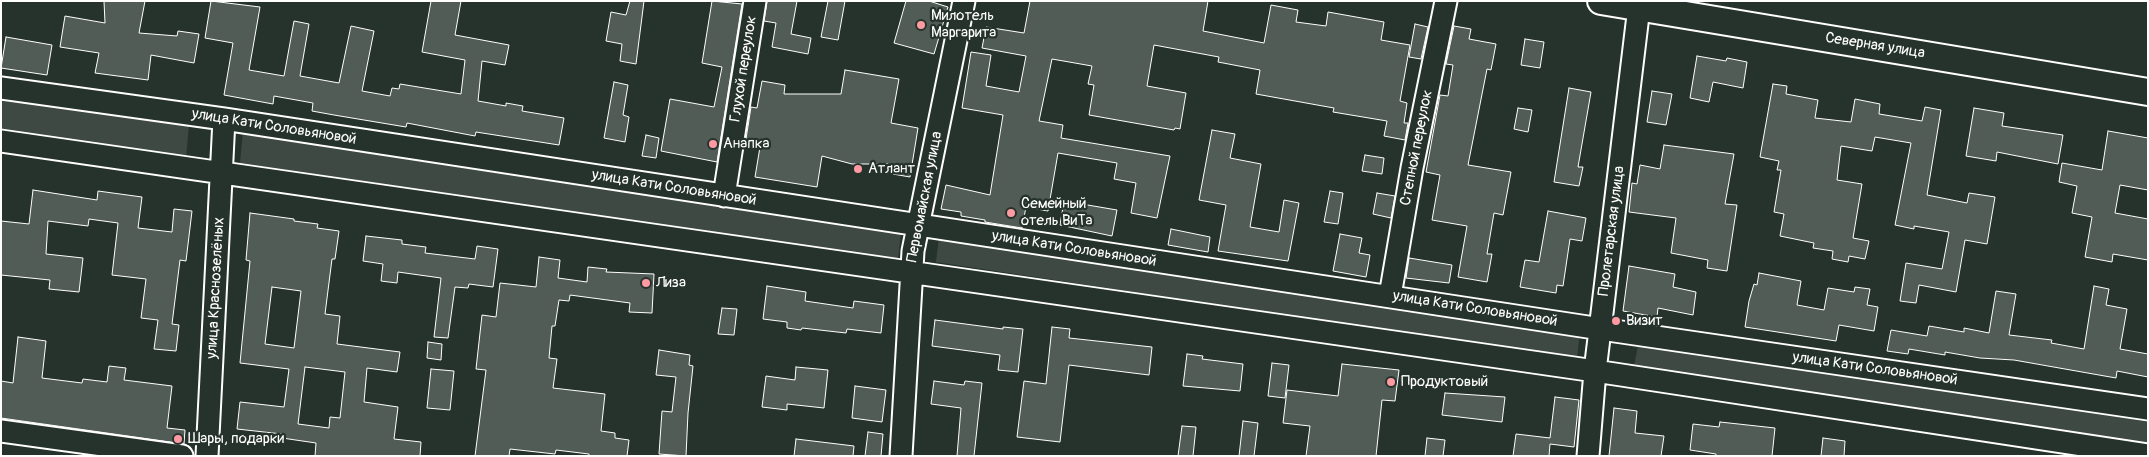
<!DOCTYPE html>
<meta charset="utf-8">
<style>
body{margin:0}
#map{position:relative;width:2149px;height:457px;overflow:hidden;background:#26332d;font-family:Pangolin,sans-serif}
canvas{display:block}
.frame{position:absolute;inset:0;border:2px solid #fff;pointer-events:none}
</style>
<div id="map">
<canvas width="2149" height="457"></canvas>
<div class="frame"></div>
</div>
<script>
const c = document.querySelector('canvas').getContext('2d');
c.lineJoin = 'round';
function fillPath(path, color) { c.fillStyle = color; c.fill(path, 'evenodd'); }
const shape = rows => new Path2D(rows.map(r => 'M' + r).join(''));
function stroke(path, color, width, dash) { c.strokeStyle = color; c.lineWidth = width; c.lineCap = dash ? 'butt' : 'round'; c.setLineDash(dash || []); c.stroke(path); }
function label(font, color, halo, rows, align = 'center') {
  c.font = font + ' Pangolin,sans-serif'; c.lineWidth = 4.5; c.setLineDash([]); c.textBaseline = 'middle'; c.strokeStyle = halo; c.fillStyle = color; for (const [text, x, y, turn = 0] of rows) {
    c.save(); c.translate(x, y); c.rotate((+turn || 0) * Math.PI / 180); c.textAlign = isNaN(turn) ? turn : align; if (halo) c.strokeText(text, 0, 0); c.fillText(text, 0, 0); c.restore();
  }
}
fillPath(shape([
 [1,97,189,124,186,158,1,134],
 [243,132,901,234,898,259,240,163],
 [939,237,1580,331,1577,359,936,262],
 [1639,340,2148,414,2148,449,1633,372]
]), '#3e4944');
const building = shape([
 [104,1,145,1,139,33,177,36,178,31,199,34,194,63,151,55,148,80,95,73,99,53,60,47,65,16,105,23,104,1],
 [211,1,260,7,249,70,284,76,294,21,309,24,300,76,339,83,351,26,374,31,362,91,390,96,392,88,399,89,400,84,461,94,465,60,422,52,431,1,461,1,455,35,509,45,505,65,482,61,478,101,506,106,506,103,523,106,522,111,564,118,559,145,476,132,475,136,407,123,406,127,334,115,312,111,313,103,274,96,273,104,224,95,233,43,205,38,211,1],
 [630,1,644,1,636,64,620,61,622,44,606,41,611,12,626,15,630,1],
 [712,1,742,4,717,162,661,151,670,99,714,107,722,67,702,63,712,1],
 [767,1,797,1,791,34,811,38,808,54,772,47,776,23,764,21,767,1],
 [828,1,845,1,838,40,821,37,828,1],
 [906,1,929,1,948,7,934,54,894,43,906,1],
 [1030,1,1208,1,1203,31,1264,43,1271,5,1298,10,1296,22,1326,26,1328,12,1384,22,1381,40,1410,45,1400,101,1407,103,1404,123,1408,123,1405,140,1384,136,1387,121,1333,112,1334,108,1256,94,1260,70,1218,62,1219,57,1154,45,1147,86,1186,93,1180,129,1175,128,1174,130,1089,115,1094,85,1088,84,1092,66,1052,59,1039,121,1063,125,1061,138,1170,156,1157,218,1131,213,1136,183,1114,179,1117,163,1058,153,1048,211,1026,207,1022,228,985,222,985,220,961,216,961,212,941,209,946,185,990,195,1003,115,962,108,971,52,991,55,986,86,1019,92,1026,56,982,48,986,27,1024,33,1030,1],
 [1415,24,1428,27,1421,59,1409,57,1415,24],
 [1454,26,1471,29,1469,39,1496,44,1491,70,1487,69,1468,165,1511,172,1503,215,1494,213,1487,254,1492,254,1487,282,1458,277,1467,226,1432,220,1440,175,1426,172,1440,95,1448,96,1453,65,1446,64,1454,26],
 [6,37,52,45,47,75,1,68,6,37],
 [1525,39,1544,42,1540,68,1521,65,1525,39],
 [1697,56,1726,61,1727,58,1747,62,1743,88,1713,82,1709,102,1690,98,1697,56],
 [845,70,899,79,891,123,918,128,910,177,887,173,888,164,852,164,822,156,817,187,755,177,761,141,746,139,751,107,757,108,762,81,785,85,784,94,841,94,845,70],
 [614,82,628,85,623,115,629,117,625,142,604,138,614,82],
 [1773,84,1787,86,1786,94,1818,100,1815,118,1851,122,1855,99,1880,104,1879,114,1922,121,1925,107,1941,110,1927,195,1967,203,1969,193,1995,197,1987,244,1965,240,1956,292,1919,285,1916,303,1900,301,1906,263,1942,269,1949,232,1914,226,1914,229,1895,225,1911,143,1875,137,1872,151,1841,146,1837,180,1862,184,1853,238,1869,241,1865,259,1849,256,1848,262,1832,259,1833,251,1813,248,1814,243,1780,236,1784,214,1774,212,1781,170,1777,170,1779,161,1760,157,1773,84],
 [1569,88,1591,92,1578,167,1583,167,1579,186,1554,182,1569,88],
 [1652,91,1672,94,1666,125,1647,122,1652,91],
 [1518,108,1532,110,1528,132,1514,129,1518,108],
 [1974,108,2004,113,2002,126,2063,135,2058,164,1997,152,1996,161,1966,156,1974,108],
 [1212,130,1235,134,1230,158,1261,164,1250,227,1279,232,1284,200,1299,203,1288,261,1218,251,1226,205,1199,200,1212,130],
 [2108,131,2148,138,2148,190,2120,185,2115,213,2148,219,2148,260,2113,254,2112,262,2085,257,2092,217,2072,213,2077,186,2059,182,2062,163,2102,170,2108,131],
 [646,135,659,138,656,158,642,156,646,135],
 [1664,145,1734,154,1725,204,1737,205,1727,271,1707,268,1708,260,1671,253,1676,218,1629,212,1632,183,1637,184,1640,165,1660,169,1664,145],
 [1365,155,1384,158,1382,174,1362,171,1365,155],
 [33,190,97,200,98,191,142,197,138,228,172,232,174,209,192,211,186,261,180,260,172,324,179,325,176,351,154,349,158,320,141,318,146,279,112,275,118,223,89,219,88,226,48,221,46,254,83,258,79,292,49,289,50,280,1,275,1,221,29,224,33,190],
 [1330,191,1343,193,1338,224,1324,222,1330,191],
 [1377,193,1395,196,1391,218,1373,214,1377,193],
 [1064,201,1117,210,1112,236,1060,225,1064,201],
 [1548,211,1586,218,1582,241,1570,239,1563,286,1557,285,1556,293,1520,287,1525,260,1539,262,1548,211],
 [250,213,294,219,294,221,318,224,317,228,339,231,335,259,332,259,325,314,340,316,337,344,400,352,397,372,367,368,364,402,398,407,394,439,421,442,420,456,315,456,316,443,282,438,282,434,237,429,240,402,284,407,289,369,240,363,250,261,246,260,250,213],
 [272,287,301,291,294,348,265,344,272,287],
 [305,367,345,372,340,418,330,417,329,428,298,424,305,367],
 [1171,229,1210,237,1208,252,1168,245,1171,229],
 [1340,234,1362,238,1359,253,1370,255,1366,277,1333,271,1340,234],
 [366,236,402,240,402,244,426,247,425,253,475,259,477,246,498,249,493,287,469,284,468,288,455,287,448,338,434,337,441,278,398,272,397,283,381,281,383,264,363,261,366,236],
 [539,257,560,260,558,278,587,282,588,267,607,269,606,272,654,274,652,313,629,312,630,303,570,295,569,301,559,300,555,326,552,326,549,358,557,359,553,388,605,394,601,431,615,433,615,438,629,440,627,456,589,456,589,454,556,450,555,454,510,449,509,456,475,456,486,370,476,369,482,315,496,317,500,283,536,287,539,257],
 [1409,258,1452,265,1449,283,1406,278,1409,258],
 [1629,266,1675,274,1673,287,1696,292,1693,315,1658,308,1657,317,1623,311,1629,266],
 [1759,273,1801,281,1797,305,1824,310,1828,288,1854,292,1855,287,1870,289,1867,305,1878,307,1874,331,1839,325,1836,341,1745,327,1749,301,1754,284,1757,285,1759,273],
 [767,286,806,292,805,301,853,308,854,301,884,305,881,333,847,329,846,333,802,328,801,330,787,328,787,322,763,319,767,286],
 [2094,286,2109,289,2106,305,2127,309,2120,349,2148,354,2148,377,2117,371,2116,378,2014,360,1980,358,1945,352,1945,355,1909,349,1908,354,1887,351,1891,330,1927,336,1929,326,1964,332,1964,328,1989,333,1996,291,2016,294,2009,335,2052,340,2051,343,2084,349,2094,286],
 [722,308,737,309,734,335,718,334,722,308],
 [935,320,1003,329,1003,327,1023,329,1018,372,998,370,1000,355,932,346,935,320],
 [1052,327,1070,329,1069,338,1152,347,1149,375,1069,365,1060,442,1017,437,1024,381,1046,384,1052,327],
 [18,337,46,341,42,378,82,383,83,379,107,382,109,366,126,368,124,380,172,386,167,428,185,430,184,444,1,418,1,381,13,383,18,337],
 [428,342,442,344,441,360,427,358,428,342],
 [659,350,690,355,689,365,693,366,688,413,686,456,659,454,662,411,672,412,676,377,656,375,659,350],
 [1187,354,1203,356,1202,359,1243,364,1240,391,1183,386,1187,354],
 [1272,363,1289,365,1285,398,1268,396,1272,363],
 [1342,364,1399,370,1395,401,1382,400,1376,456,1306,456,1310,426,1283,423,1287,390,1338,396,1342,364],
 [796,367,828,370,824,408,787,404,787,410,762,407,766,376,795,380,796,367],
 [431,369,454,371,450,410,427,408,431,369],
 [934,381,964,385,965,381,982,383,974,456,957,456,961,408,931,404,934,381],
 [855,386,886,390,882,422,852,418,855,386],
 [1445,393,1505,397,1502,422,1442,415,1445,393],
 [1555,397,1579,400,1574,447,1550,444,1549,456,1513,456,1516,434,1550,438,1555,397],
 [1614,408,1637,411,1635,433,1664,436,1661,456,1609,456,1614,408],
 [1243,421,1258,423,1254,456,1239,456,1243,421],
 [1720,422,1775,428,1772,456,1716,456,1716,454,1690,450,1693,424,1719,427,1720,422],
 [1182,426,1196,427,1193,456,1178,456,1182,426],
 [868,432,883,434,881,456,865,456,868,432],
 [1427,438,1445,440,1443,456,1425,456,1427,438],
 [1823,438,1845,441,1844,456,1821,456,1823,438],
 [796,439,854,446,853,456,794,456,796,439]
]);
fillPath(building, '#515c57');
stroke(building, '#fff', 1);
const minor = shape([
 [1,88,224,119,1601,329,2148,409],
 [1,141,1595,371,2148,455],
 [724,196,755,1],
 [1390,296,1412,168,1446,1],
 [1,431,182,456],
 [207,456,224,119],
 [901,456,913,251,964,1],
 [1588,456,1595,371,1639,7]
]);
const tertiary = shape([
 [1601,1,2148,92]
]);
stroke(minor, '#fff', 25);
stroke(tertiary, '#fff', 30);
stroke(minor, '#26332d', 21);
stroke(tertiary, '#26332d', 26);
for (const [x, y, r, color] of [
 [921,25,5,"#ff9aa2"],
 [713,144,5,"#ff9aa2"],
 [858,169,5,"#ff9aa2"],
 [1011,213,5,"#ff9aa2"],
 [646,283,5,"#ff9aa2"],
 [1616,321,5,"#ff9aa2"],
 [1391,382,5,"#ff9aa2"],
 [178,439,5,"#ff9aa2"]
]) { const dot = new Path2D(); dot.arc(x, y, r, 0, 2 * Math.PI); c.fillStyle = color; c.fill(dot); stroke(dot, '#26332d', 2); }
label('15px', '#fff', '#26332d', [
 ["Милотель",931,16],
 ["Маргарита",931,33],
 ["Анапка",723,144],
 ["Атлант",868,169],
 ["Семейный",1021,204],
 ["отель ВиТа",1021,221],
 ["Лиза",656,283],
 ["Визит",1626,321],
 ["Продуктовый",1401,382],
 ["Шары, подарки",188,439]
], 'left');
label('15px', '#fff', '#26332d', [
 ["Северная улица",1875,46,9],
 ["Глухой переулок",744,69,-81],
 ["улица Кати Соловьяновой",274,127,9],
 ["Степной переулок",1417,148,-79],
 ["улица Кати Соловьяновой",674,188,9],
 ["Первомайская улица",925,197,-79],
 ["Пролетарская улица",1612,231,-83],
 ["улица Кати Соловьяновой",1074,249,9],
 ["улица Краснозелёных",216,288,-87],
 ["улица Кати Соловьяновой",1475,309,9],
 ["улица Кати Соловьяновой",1875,369,8]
]);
</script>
